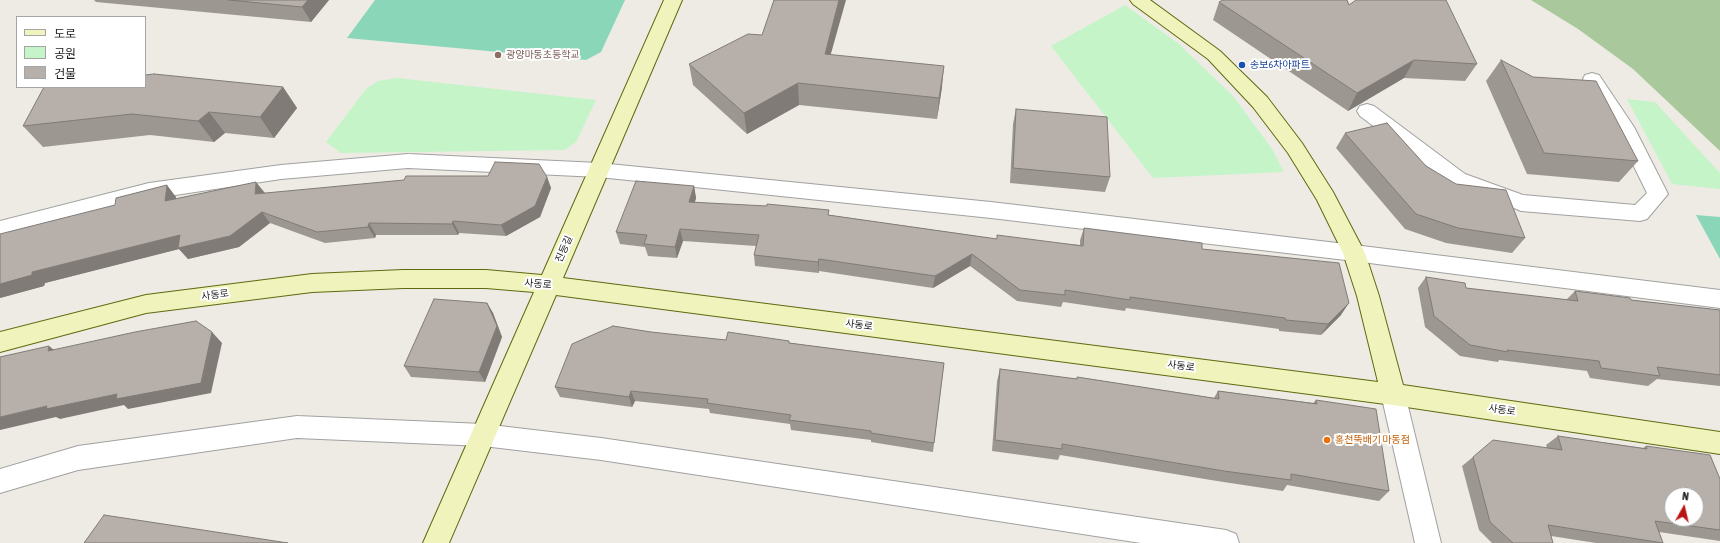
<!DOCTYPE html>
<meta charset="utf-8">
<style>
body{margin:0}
#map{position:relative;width:1720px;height:543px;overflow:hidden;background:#eeebe4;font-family:"Asap Condensed","Noto Sans KR",sans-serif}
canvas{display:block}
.legend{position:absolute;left:16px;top:16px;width:130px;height:72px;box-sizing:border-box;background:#fff;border:1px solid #a5a5a5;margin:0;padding:5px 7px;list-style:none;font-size:12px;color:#1d1d1d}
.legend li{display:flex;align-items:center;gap:8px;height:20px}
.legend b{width:20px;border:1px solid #a5a5a5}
.north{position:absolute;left:1664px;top:487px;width:40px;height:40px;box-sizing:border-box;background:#fff;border:1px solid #a5a5a5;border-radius:50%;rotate:8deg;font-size:11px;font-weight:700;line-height:16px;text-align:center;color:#1d1d1d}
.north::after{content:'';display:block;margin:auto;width:14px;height:18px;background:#b91412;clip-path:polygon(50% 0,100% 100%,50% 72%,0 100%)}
</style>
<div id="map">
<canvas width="1720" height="543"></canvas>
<ul class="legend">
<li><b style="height:5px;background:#f0f3bc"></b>도로</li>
<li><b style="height:11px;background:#c5f4c9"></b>공원</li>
<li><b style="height:11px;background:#b7b0aa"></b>건물</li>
</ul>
<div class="north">N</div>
</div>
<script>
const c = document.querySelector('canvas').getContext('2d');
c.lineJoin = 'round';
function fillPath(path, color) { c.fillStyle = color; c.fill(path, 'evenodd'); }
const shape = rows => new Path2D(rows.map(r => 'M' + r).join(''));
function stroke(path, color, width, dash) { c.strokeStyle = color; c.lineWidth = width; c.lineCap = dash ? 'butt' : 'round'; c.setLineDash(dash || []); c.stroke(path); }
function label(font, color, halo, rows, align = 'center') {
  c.font = font + ' "Asap Condensed","Noto Sans KR",sans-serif'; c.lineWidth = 4; c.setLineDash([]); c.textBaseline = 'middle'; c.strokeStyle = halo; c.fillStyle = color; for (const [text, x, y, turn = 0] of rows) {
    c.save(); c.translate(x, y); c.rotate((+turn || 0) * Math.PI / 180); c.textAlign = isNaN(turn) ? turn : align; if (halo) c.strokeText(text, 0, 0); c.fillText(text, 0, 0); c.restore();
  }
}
fillPath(shape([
 [1531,0,1720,0,1720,151,1633,69,1578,29]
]), '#a9c99d');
fillPath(shape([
 [1125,5,1179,44,1233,96,1272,149,1284,172,1153,178,1051,46],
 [397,78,596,100,576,142,565,150,341,153,326,142,366,89,378,81],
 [1627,99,1655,102,1720,173,1720,189,1672,184]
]), '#c5f4c9');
fillPath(shape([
 [375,0,625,0,601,52,586,60,347,38],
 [1696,215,1720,217,1720,259]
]), '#89d6b9');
const street = shape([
 [1592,73,1599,75,1634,127,1668,194,1647,219,1640,221,1521,211,1514,208,1451,184,1360,116,1357,111,1360,106,1367,104,1374,106,1465,174,1523,195,1635,205,1647,193,1618,134,1583,79,1585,75,1592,73],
 [408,154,599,163,991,202,1354,245,1720,290,1720,308,1354,261,991,218,599,177,408,168,281,179,149,199,0,237,0,221,149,183,281,165,408,154],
 [1393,383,1402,387,1405,394,1441,543,1415,543,1381,394,1384,387,1393,383],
 [297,416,483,424,601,438,1226,530,1236,534,1239,543,1141,543,601,460,483,446,297,438,78,470,0,493,0,469,78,446,297,416]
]);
const secondary = shape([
 [664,0,682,0,563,278,1378,382,1357,296,1343,253,1317,200,1288,153,1253,107,1208,59,1133,4,1130,0,1150,0,1220,51,1267,97,1302,143,1333,192,1365,253,1379,296,1403,385,1720,432,1720,454,1393,405,556,295,449,543,423,543,534,292,486,288,403,288,312,292,146,313,0,352,0,332,146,295,312,274,403,270,486,270,542,275,664,0]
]);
stroke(street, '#a1a1a1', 2);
stroke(secondary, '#5f6a0e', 2);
fillPath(street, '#fff');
fillPath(secondary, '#f0f3bc');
fillPath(shape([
 [94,0,329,0,311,22,96,2],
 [1219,2,1349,5,1477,64,1465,81,1404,78,1348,111,1213,20],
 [831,55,942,87,937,119,799,105,747,134,693,85,689,64],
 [1501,60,1638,161,1619,182,1527,174,1486,81],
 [283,87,297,108,274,138,225,133,214,142,150,135,43,147,23,126],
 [1016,109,1110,177,1105,192,1010,183,1013,124],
 [1345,133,1426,166,1525,238,1512,253,1446,243,1405,229,1336,148],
 [547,177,551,188,540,217,506,236,459,233,458,235,376,235,375,238,325,243,270,223,239,247,188,259,179,249,45,283,44,286,0,298,115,205,176,197,176,199,265,193],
 [694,186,696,198,695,202,829,215,997,239,1080,245,1080,240,1084,228,1202,249,1341,315,1321,335,1279,331,1279,329,1126,308,1125,311,1063,302,1061,307,1017,301,970,266,933,288,819,271,819,273,755,266,754,255,756,246,683,241,677,258,648,256,645,247,620,244,616,232],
 [1426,277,1466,288,1566,300,1575,291,1631,300,1720,310,1720,386,1657,379,1648,386,1590,378,1587,371,1499,360,1498,362,1460,356,1425,327,1418,288],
 [487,303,493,313,502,337,485,382,411,377,404,366],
 [726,340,790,343,944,363,933,452,871,442,871,440,791,430,790,424,710,413,709,409,635,401,632,407,560,397,555,387],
 [1000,369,1077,379,1077,377,1214,398,1218,391,1313,403,1316,400,1389,491,1379,501,1287,485,1283,491,1217,481,1060,455,1058,460,992,451,997,381],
 [1558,436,1643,448,1646,446,1720,479,1720,541,1659,532,1663,543,1596,543,1551,536,1553,543,1492,543,1479,530,1462,466,1473,457,1547,448,1546,445]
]), '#9d9792');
fillPath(shape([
 [308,0,329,0,311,22,302,7],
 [839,0,846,0,825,75,825,54],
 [1414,60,1404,78,1348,111,1357,93],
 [944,66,942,87,937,119,939,98],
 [798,83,799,105,747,134,744,113],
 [283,87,297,108,274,138,260,117],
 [209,112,225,133,214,142,198,121],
 [547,177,551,188,540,217,506,236,501,225],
 [256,182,265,193,255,194],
 [167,185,176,197,175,212,165,201],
 [694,186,696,198,691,213,689,202],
 [262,212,270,223,239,247,188,259,179,249,45,283,44,286,0,298,0,284,32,272,180,235],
 [453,221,459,233,458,235,452,224],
 [369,223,376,235,375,238,368,227],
 [680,229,683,241,677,258,675,247],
 [972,254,970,266,933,288,935,276],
 [819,259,819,273,818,262],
 [487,303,493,313,502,337,485,382,479,372],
 [1349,303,1341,315,1321,335,1328,324],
 [212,332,222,343,211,393,128,409,124,405,60,419,56,417,0,430,0,417,47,406,117,394],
 [49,346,62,356,48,351],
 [631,391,635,401,632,407,629,397]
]), '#807b77');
const building = shape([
 [229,0,308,0,302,7,229,0],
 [774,0,839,0,825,54,944,66,939,98,798,83,744,113,689,64,748,34,762,35,774,0],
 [1223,0,1347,0,1349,5,1356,0,1446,0,1477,64,1414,60,1357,93,1219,2,1223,0],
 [1501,60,1533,77,1596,81,1638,161,1544,153,1501,60],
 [154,74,283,87,260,117,209,112,198,121,132,114,23,126,44,87,145,87,145,75,154,74],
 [1016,109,1107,117,1110,177,1013,168,1016,109],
 [1387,123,1426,166,1456,184,1506,190,1525,238,1458,228,1416,214,1345,133,1387,123],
 [495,162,539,164,547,177,535,206,501,225,453,221,452,224,369,223,368,227,317,232,262,212,230,236,178,248,180,235,32,272,32,275,0,284,0,234,115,205,116,198,167,185,165,201,256,182,255,194,404,180,406,176,488,176,495,162],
 [636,181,694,186,689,202,767,206,767,204,829,210,828,215,997,239,997,235,1083,246,1084,228,1202,243,1202,249,1339,263,1349,303,1328,324,1286,320,1285,318,1130,297,1130,300,1065,290,1065,295,1020,290,972,254,935,276,819,259,818,262,754,255,759,235,680,229,675,247,644,244,647,235,616,232,636,181],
 [1426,277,1465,283,1466,288,1578,301,1575,291,1630,298,1631,300,1720,310,1720,375,1657,367,1660,376,1601,368,1599,361,1507,350,1508,352,1470,345,1434,316,1426,277],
 [434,299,487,303,497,326,479,372,404,366,434,299],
 [196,321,212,332,201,383,116,399,117,394,46,409,47,406,0,417,0,357,49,346,48,351,135,332,196,321],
 [613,326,651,332,726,340,728,332,789,341,789,343,944,363,934,443,871,433,871,431,789,420,791,415,707,403,708,399,631,391,629,397,555,387,572,344,613,326],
 [1000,369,1077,379,1077,377,1219,399,1218,391,1317,404,1316,400,1376,409,1389,491,1291,474,1291,480,1224,471,1062,444,1062,449,995,440,1000,369],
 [1558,436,1647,449,1646,446,1710,455,1720,479,1720,530,1655,521,1663,543,1548,525,1553,543,1513,543,1490,522,1473,457,1493,440,1562,450,1558,436],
 [1672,495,1696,495,1696,519,1672,519,1672,495],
 [104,515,288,543,84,543,104,515]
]);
fillPath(building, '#b7b0aa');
stroke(building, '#807b77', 1);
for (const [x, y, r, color] of [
 [498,55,4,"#8d6e63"],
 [1242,65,4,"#1a4fb4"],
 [1327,440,4,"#e8710a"]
]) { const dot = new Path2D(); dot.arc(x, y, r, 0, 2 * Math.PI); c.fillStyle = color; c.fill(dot); stroke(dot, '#fff', 1.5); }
label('10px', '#785e54', '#fff', [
 ["광양마동초등학교",506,55]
], 'left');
label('10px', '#164399', '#fff', [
 ["송보6차아파트",1250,65]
], 'left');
label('10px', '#1d1d1d', '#fff', [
 ["진등길",564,249,-66],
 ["사동로",538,284,5],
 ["사동로",215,295,-8],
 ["사동로",859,325,7],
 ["사동로",1181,366,7],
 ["사동로",1502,410,8]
]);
label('10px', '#c56008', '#fff', [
 ["홍천뚝배기 마동점",1335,440]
], 'left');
</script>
